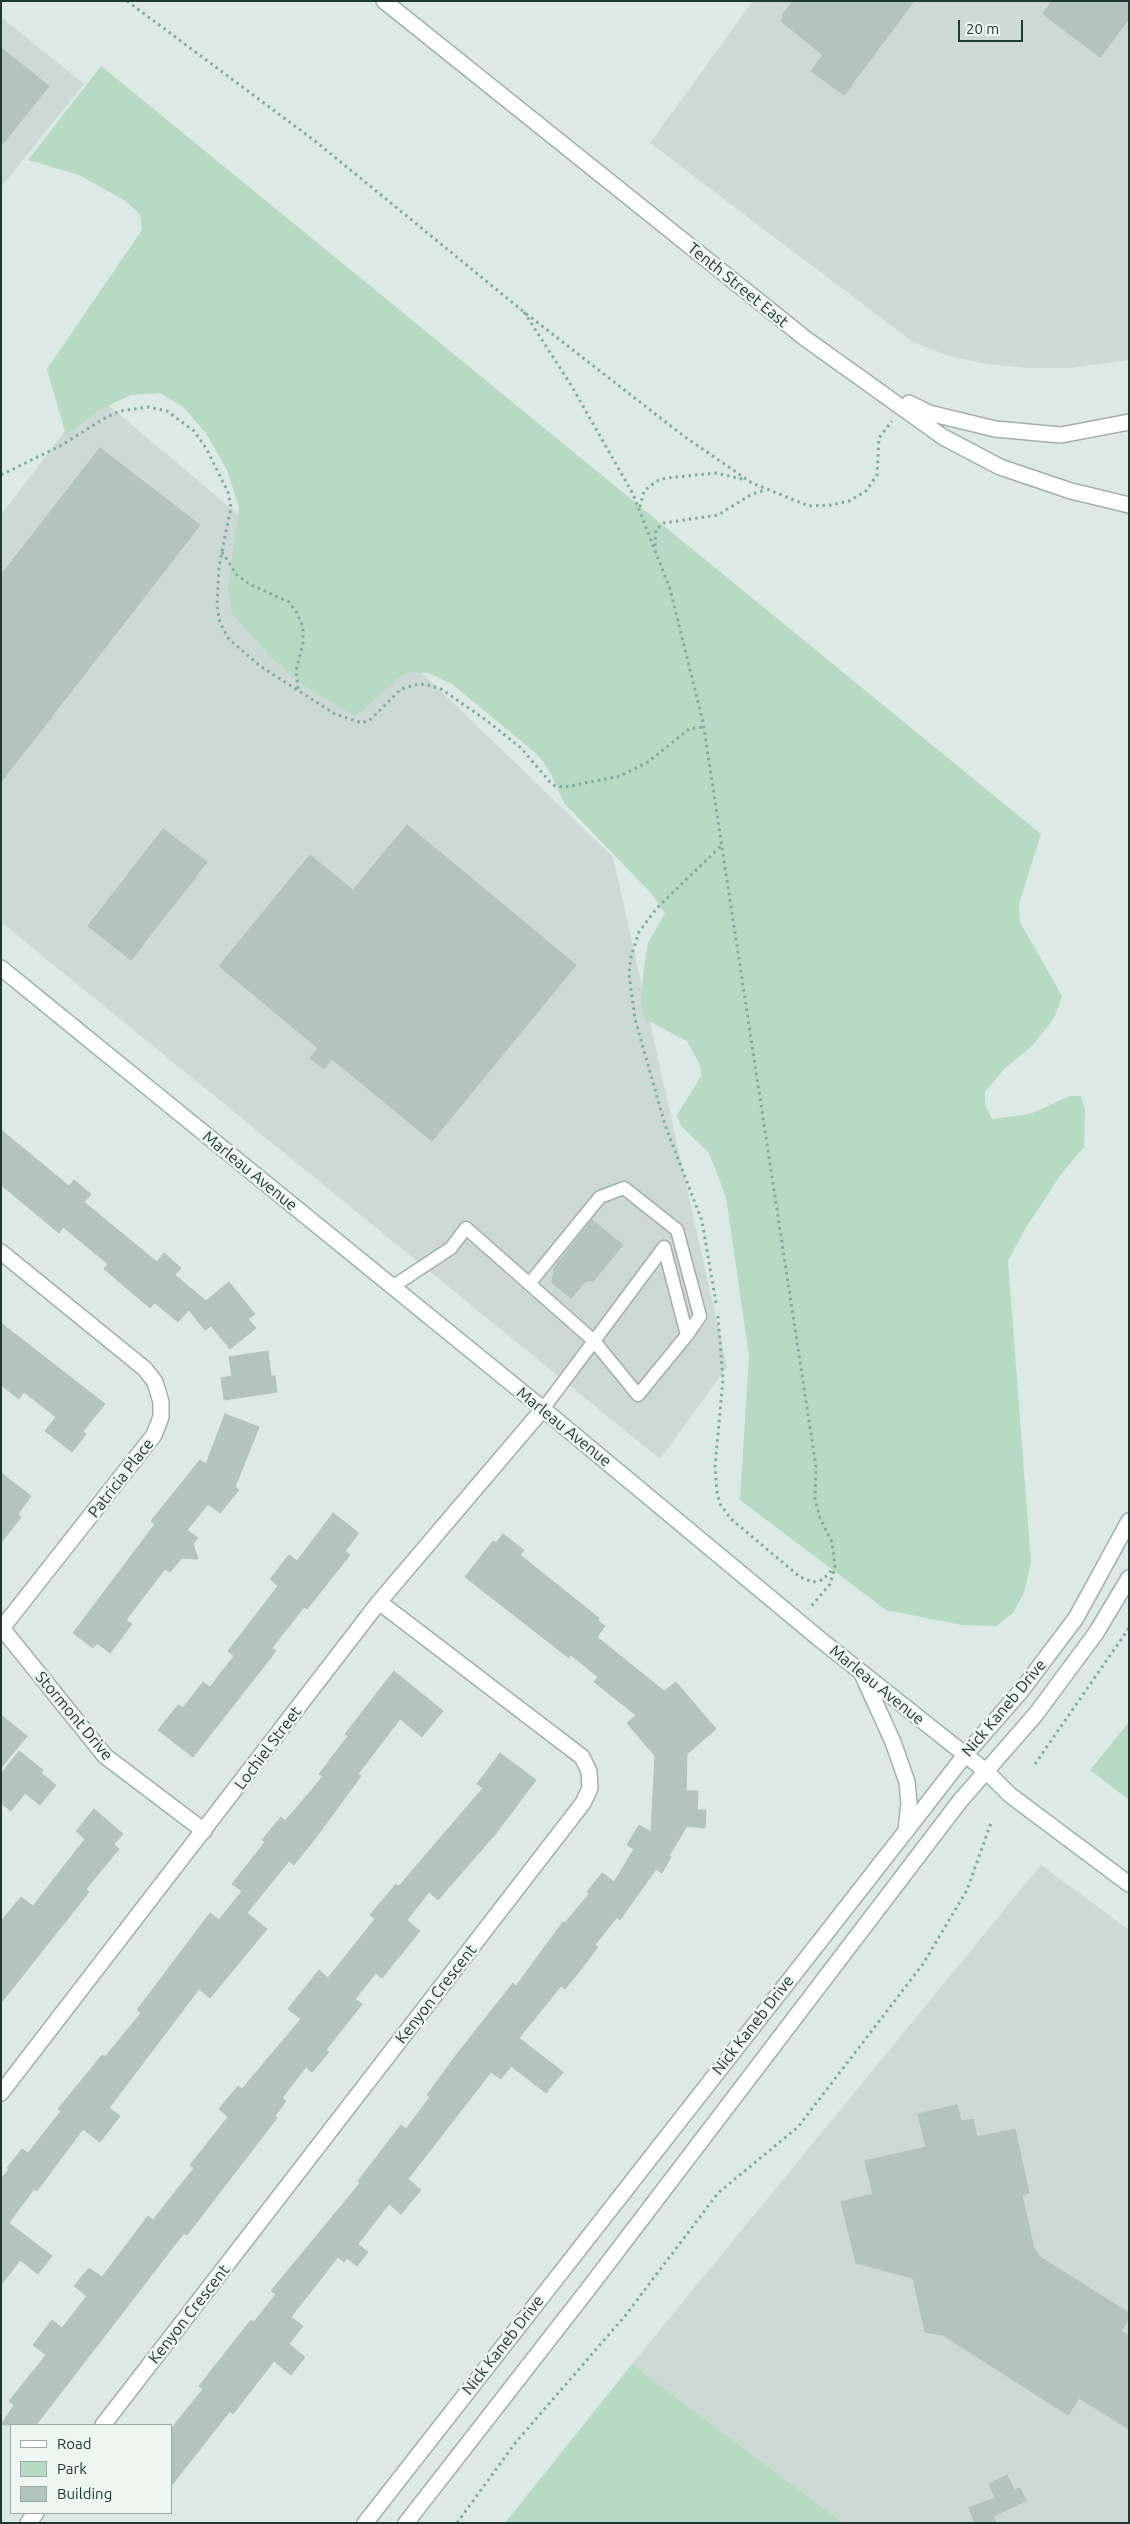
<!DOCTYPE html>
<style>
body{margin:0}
#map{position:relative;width:1130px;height:2524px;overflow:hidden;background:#dde9e5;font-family:Ubuntu,sans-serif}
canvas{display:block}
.frame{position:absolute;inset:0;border:2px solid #203833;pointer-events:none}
.legend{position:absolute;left:10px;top:2424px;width:162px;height:90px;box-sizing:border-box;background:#eef6f2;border:1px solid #9caaa6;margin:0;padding:6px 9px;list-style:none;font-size:15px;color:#203833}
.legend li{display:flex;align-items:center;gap:10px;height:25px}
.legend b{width:25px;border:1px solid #9caaa6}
.scale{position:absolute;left:958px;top:20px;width:65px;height:22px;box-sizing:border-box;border:2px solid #203833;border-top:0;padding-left:6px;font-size:15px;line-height:18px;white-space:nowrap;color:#203833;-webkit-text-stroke:4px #eef6f2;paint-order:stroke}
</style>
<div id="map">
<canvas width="1130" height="2524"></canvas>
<div class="frame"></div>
<ul class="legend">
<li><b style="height:6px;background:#fff"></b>Road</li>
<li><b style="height:14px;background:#b6dac2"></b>Park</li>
<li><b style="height:14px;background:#b3c4be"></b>Building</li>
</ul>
<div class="scale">20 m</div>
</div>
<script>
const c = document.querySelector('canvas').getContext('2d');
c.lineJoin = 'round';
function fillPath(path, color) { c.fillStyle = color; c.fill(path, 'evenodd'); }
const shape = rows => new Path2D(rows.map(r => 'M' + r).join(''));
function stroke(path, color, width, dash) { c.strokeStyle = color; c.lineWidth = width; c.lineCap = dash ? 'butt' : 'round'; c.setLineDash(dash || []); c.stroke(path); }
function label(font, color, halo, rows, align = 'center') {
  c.font = font + ' Ubuntu,sans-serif'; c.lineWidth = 5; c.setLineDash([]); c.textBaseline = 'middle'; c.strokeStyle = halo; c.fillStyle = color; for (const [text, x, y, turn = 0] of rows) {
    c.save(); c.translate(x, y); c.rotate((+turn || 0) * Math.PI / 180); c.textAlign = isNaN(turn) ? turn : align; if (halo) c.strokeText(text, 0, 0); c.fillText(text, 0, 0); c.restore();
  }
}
fillPath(shape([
 [753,1,1129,1,1129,360,1070,368,1027,368,987,364,949,356,913,342,650,143],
 [1,17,84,84,1,187],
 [94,393,394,646,613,857,727,1367,660,1459,1,922,1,515],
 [1041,1865,1129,1930,1129,2523,843,2523,632,2364]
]), '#ccd9d4');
fillPath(shape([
 [101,66,1041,834,1019,904,1020,922,1062,996,1054,1018,1033,1045,1004,1069,985,1092,985,1105,992,1119,1030,1114,1070,1096,1081,1096,1085,1109,1084,1147,1062,1173,1025,1229,1008,1261,1031,1563,1024,1592,1013,1613,996,1626,962,1625,886,1610,740,1500,749,1356,726,1197,709,1153,681,1126,677,1115,701,1076,700,1065,687,1041,645,1019,641,1001,644,967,648,943,665,913,651,893,564,803,550,772,538,755,452,684,428,673,410,672,397,678,362,712,353,715,306,687,271,658,232,613,228,587,239,507,227,470,206,433,183,407,160,393,131,395,101,409,66,435,47,369,142,230,140,214,124,200,79,175,28,160],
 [1129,1722,1129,1800,1090,1770],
 [632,2364,843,2523,505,2523]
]), '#b6dac2');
const building = shape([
 [793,1,914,1,844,95,811,71,823,55,781,21,784,16,782,15,793,1],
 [1052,1,1129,1,1129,19,1100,57,1043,14,1052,1],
 [1,48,49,86,1,146,1,48],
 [100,448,200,525,1,782,1,575,100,448],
 [407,825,576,965,432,1141,332,1059,324,1069,310,1058,318,1048,219,966,310,855,353,890,407,825],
 [163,829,207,862,131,960,88,926,163,829],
 [1,1130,69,1186,74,1180,91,1194,84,1202,157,1262,164,1253,181,1268,175,1275,206,1301,229,1282,255,1314,248,1319,256,1328,230,1349,211,1326,205,1330,189,1310,178,1322,155,1303,150,1308,104,1269,108,1264,63,1227,59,1233,1,1185,1,1130],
 [592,1220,623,1245,594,1280,586,1281,571,1298,552,1283,554,1268,592,1220],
 [1,1323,105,1404,83,1431,86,1434,72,1452,45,1431,56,1417,24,1392,19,1399,1,1385,1,1323],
 [268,1351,271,1376,275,1376,277,1392,224,1400,221,1378,232,1376,229,1357,268,1351],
 [225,1414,259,1427,235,1487,239,1490,220,1513,208,1504,187,1530,198,1538,193,1544,198,1559,182,1558,170,1572,165,1569,126,1620,132,1624,110,1653,97,1643,93,1648,73,1633,155,1524,151,1521,200,1460,206,1464,225,1414],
 [1,1473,31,1496,18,1514,21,1517,1,1543,1,1473],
 [333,1513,359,1533,345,1551,350,1555,307,1609,304,1607,272,1648,276,1651,193,1757,158,1730,178,1705,183,1708,203,1682,210,1687,234,1656,228,1651,278,1586,270,1579,289,1555,297,1561,333,1513],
 [503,1534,524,1550,520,1555,599,1618,598,1621,605,1626,597,1637,664,1691,676,1682,716,1729,687,1754,686,1791,698,1791,697,1810,706,1810,705,1828,687,1826,669,1856,671,1857,662,1873,656,1869,620,1920,617,1917,595,1945,598,1947,579,1972,565,1989,561,1986,519,2038,563,2072,546,2093,511,2066,501,2079,491,2072,408,2179,421,2190,401,2214,389,2204,358,2244,368,2252,357,2266,347,2258,344,2262,338,2257,291,2317,303,2326,289,2344,305,2357,291,2375,274,2361,233,2414,230,2411,171,2486,171,2429,203,2389,199,2386,251,2320,254,2322,276,2294,271,2291,360,2183,358,2181,401,2125,406,2129,430,2097,427,2095,457,2054,513,1983,516,1986,563,1922,565,1923,589,1894,587,1892,602,1873,614,1882,634,1849,627,1845,639,1825,651,1832,655,1756,627,1723,636,1715,594,1682,598,1677,571,1655,569,1658,465,1577,493,1541,496,1543,503,1534],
 [394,1671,443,1711,422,1737,400,1719,358,1774,361,1776,317,1836,294,1865,289,1861,247,1913,267,1929,210,1998,199,1989,109,2108,120,2116,100,2142,83,2129,37,2191,34,2189,9,2223,52,2256,38,2274,20,2260,1,2285,1,2179,9,2169,7,2168,22,2149,28,2153,61,2111,58,2109,102,2055,105,2057,141,2013,137,2010,210,1913,219,1920,242,1891,232,1884,265,1842,262,1840,281,1817,285,1821,310,1792,323,1776,319,1774,348,1736,345,1734,394,1671],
 [1,1715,27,1736,1,1768,1,1715],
 [19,1751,43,1770,41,1773,56,1785,40,1805,25,1793,11,1811,1,1803,1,1774,19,1751],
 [500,1753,536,1780,497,1832,438,1900,429,1892,407,1920,420,1931,382,1978,376,1973,355,1999,362,2004,326,2050,329,2052,312,2072,306,2067,282,2098,286,2101,275,2116,277,2118,187,2235,184,2233,36,2425,1,2425,14,2405,9,2401,46,2355,33,2345,52,2320,62,2328,87,2296,74,2286,89,2268,102,2277,148,2216,153,2220,194,2168,190,2165,228,2117,219,2109,238,2086,242,2089,301,2019,288,2009,319,1970,328,1978,375,1919,370,1915,396,1884,399,1886,483,1788,477,1784,500,1753],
 [94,1809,123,1834,114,1844,119,1849,86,1889,89,1892,1,2003,1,1921,21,1897,33,1906,85,1839,76,1831,94,1809],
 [957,2105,961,2121,973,2119,977,2137,1015,2129,1029,2193,1022,2195,1034,2249,1040,2257,1129,2313,1129,2318,1121,2331,1129,2336,1129,2429,1079,2398,1068,2415,943,2335,925,2332,913,2278,856,2263,841,2202,873,2194,865,2161,926,2147,918,2114,957,2105],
 [1007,2475,1014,2490,1020,2488,1026,2501,993,2516,996,2523,975,2523,969,2508,995,2498,989,2484,1007,2475]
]);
fillPath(building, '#b3c4be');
stroke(building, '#b0c2bc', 1);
const service = shape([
 [529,1284,600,1197,624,1188,677,1230,700,1316,687,1335],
 [392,1287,451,1248,466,1228,594,1341,664,1247,687,1335,638,1395,594,1341,543,1409]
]);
const minor = shape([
 [1,1252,145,1369,155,1382,161,1402,161,1417,154,1435,2,1628],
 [1,1627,105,1756,204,1831],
 [1,2093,379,1602,543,1409],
 [103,2425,583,1803,590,1788,589,1771,582,1757,379,1602],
 [28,2523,36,2513]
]);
const tertiary = shape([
 [384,1,806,339,943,437,1000,467,1071,491,1129,505],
 [909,403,929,413,995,429,1061,435,1129,422],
 [365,2523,906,1831,965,1755,1021,1691,1076,1618,1129,1521],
 [406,2523,589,2288,960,1801,1036,1714,1096,1633,1129,1578]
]);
const secondary = shape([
 [1,968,543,1409,822,1641,987,1772,1010,1795,1129,1884],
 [863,1676,893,1742,907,1782,909,1803,906,1831]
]);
stroke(service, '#a1b0ac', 15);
stroke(minor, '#a1b0ac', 18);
stroke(tertiary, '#a1b0ac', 18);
stroke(secondary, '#9db5ad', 18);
stroke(shape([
 [127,1,315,141,524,312,685,437,752,483,809,506,831,505,849,501,866,491,877,475,879,438,892,421],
 [524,312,571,385,633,494,670,589,703,722,816,1467,815,1499,820,1518,832,1542,835,1567,830,1584,809,1609],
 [1,475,62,445,105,418,120,411,149,407,167,411,194,431,206,448,228,492,231,507,219,566,217,606,220,623,229,639,260,666,335,714,362,723,371,719,401,689,419,684,428,685,441,689,486,720,521,748,550,782,555,786,565,787,620,776,648,762,689,729,703,727],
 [640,507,644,491,657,481,666,478,716,473,746,480],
 [655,546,656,529,664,523,718,515,752,494,765,490],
 [222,552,237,575,249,584,289,602,297,613,303,627,303,643,296,671,298,689],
 [716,1303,702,1221,665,1125,635,1019,629,974,631,957,639,932,656,909,721,846],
 [718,1316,723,1379,715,1467,717,1492,720,1504,731,1519,800,1577,813,1582,822,1580,833,1569],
 [1035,1764,1129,1628],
 [457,2523,516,2442,625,2316,718,2193,798,2127,923,1964,967,1890,992,1820]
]), '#7eaca1', 3, [2.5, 4]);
stroke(service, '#fff', 12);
stroke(minor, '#fff', 15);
stroke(tertiary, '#fff', 15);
stroke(secondary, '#fff', 15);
label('16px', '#203833', '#eef6f2', [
 ["Tenth Street East",738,285,39],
 ["Marleau Avenue",250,1171,39],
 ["Marleau Avenue",564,1427,39],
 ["Patricia Place",121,1478,-52],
 ["Marleau Avenue",877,1685,39],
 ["Nick Kaneb Drive",1004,1708,-50],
 ["Stormont Drive",74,1716,50],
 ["Lochiel Street",268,1748,-53],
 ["Kenyon Crescent",436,1994,-52],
 ["Nick Kaneb Drive",753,2025,-52],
 ["Kenyon Crescent",189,2314,-52],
 ["Nick Kaneb Drive",503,2345,-52]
]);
</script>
